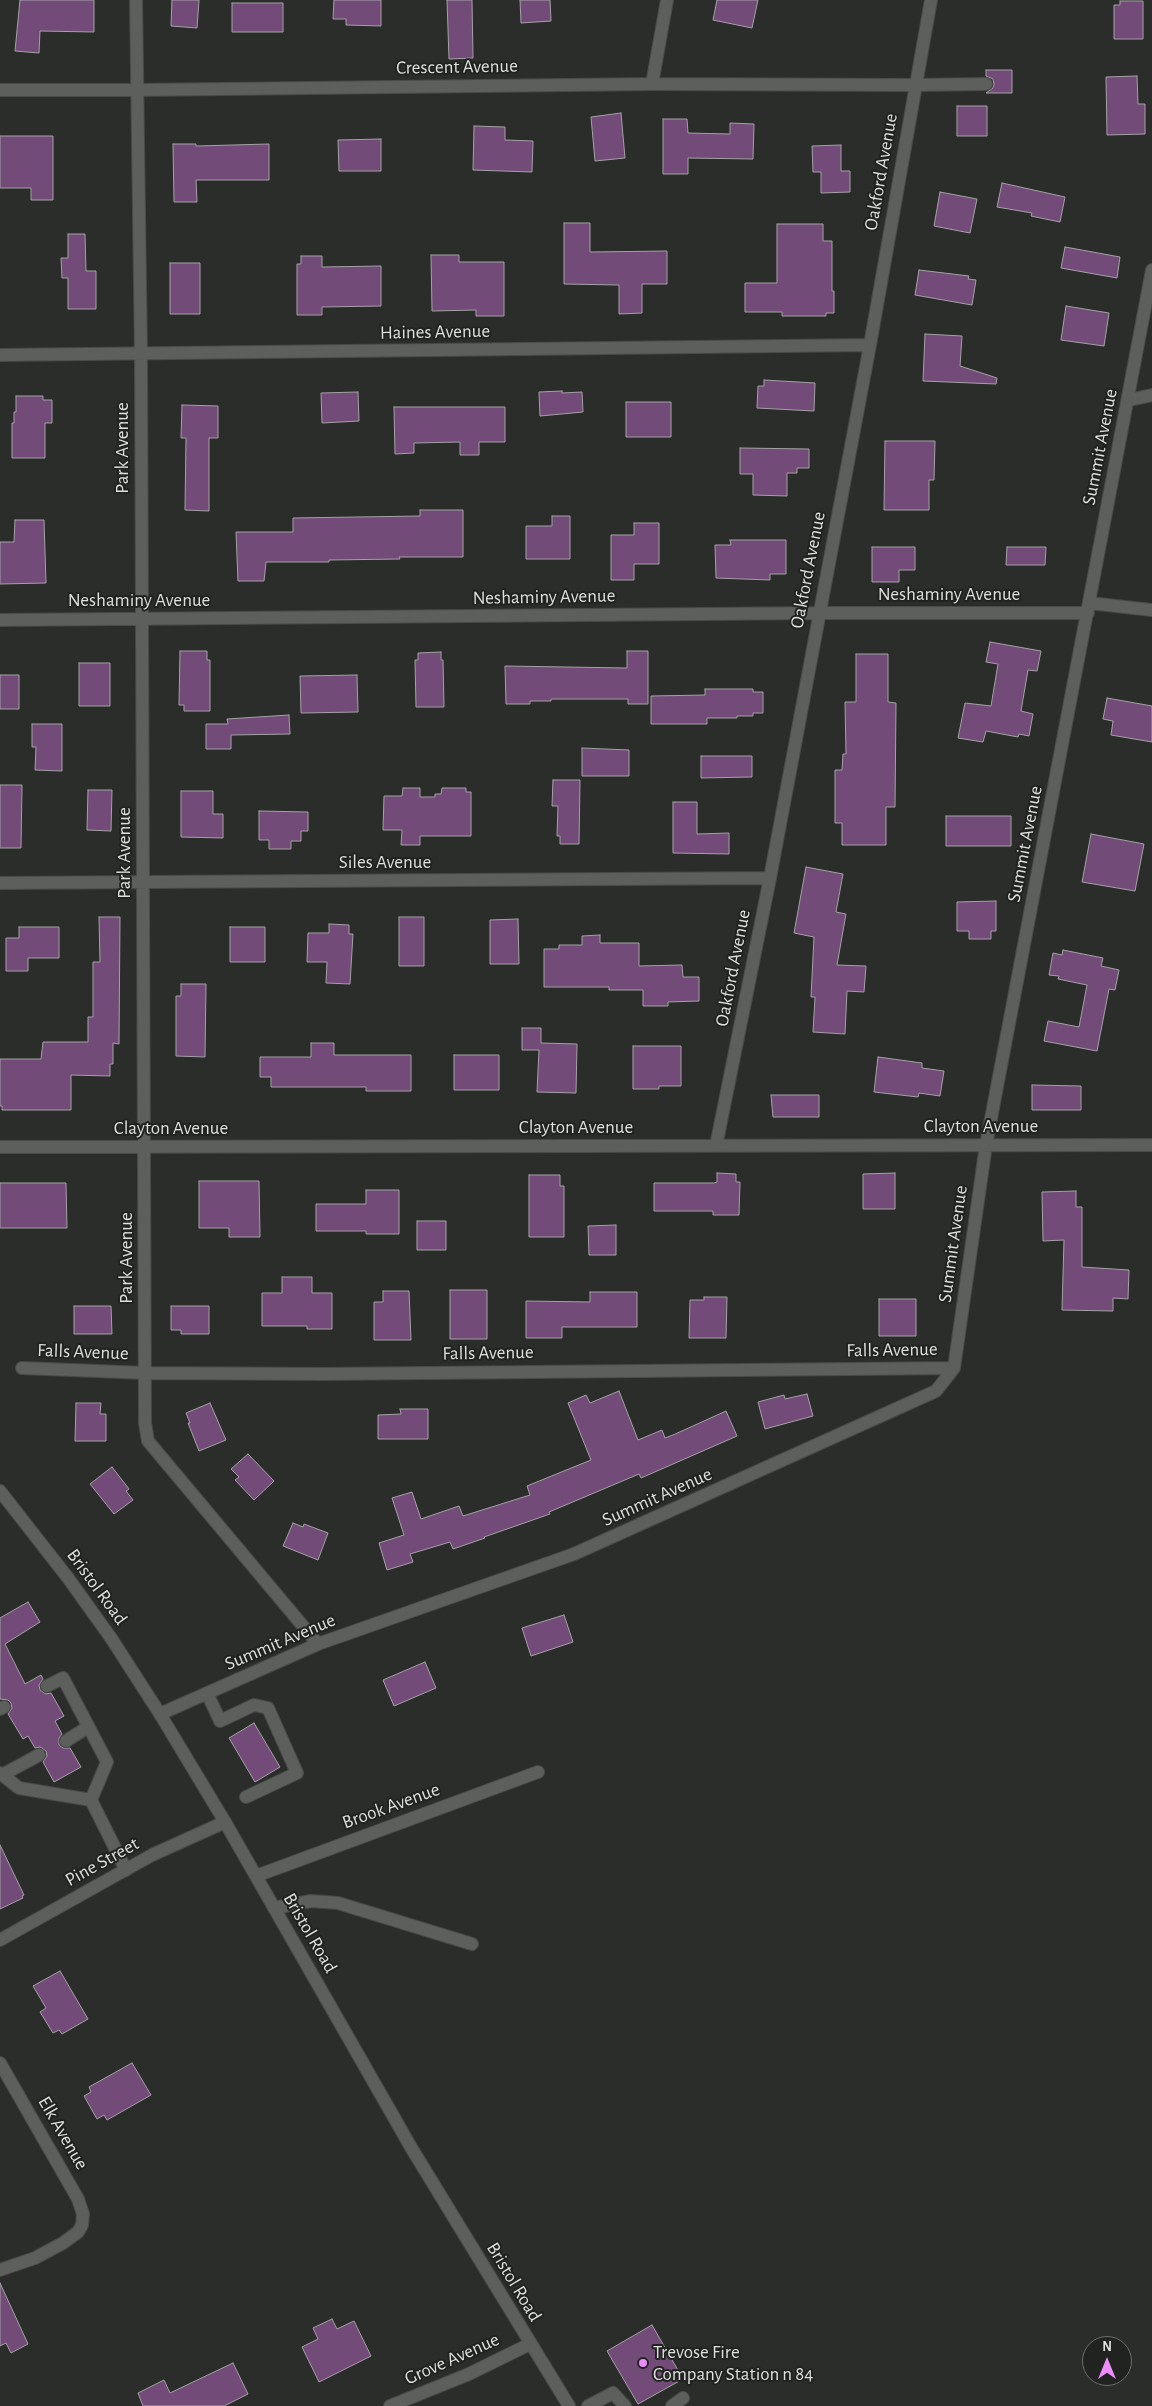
<!DOCTYPE html>
<style>
body{margin:0}
#map{position:relative;width:1152px;height:2406px;overflow:hidden;background:#2b2d2b;font-family:"Alegreya Sans",sans-serif}
canvas{display:block}
.north{position:absolute;left:1082px;top:2336px;width:50px;height:50px;box-sizing:border-box;background:#212321;border:1px solid #6d6e6d;border-radius:50%;rotate:0deg;font-size:14px;font-weight:700;line-height:20px;text-align:center;color:#dedfde}
.north::after{content:'';display:block;margin:auto;width:18px;height:22px;background:#ec8cfa;clip-path:polygon(50% 0,100% 100%,50% 72%,0 100%)}
</style>
<div id="map">
<canvas width="1152" height="2406"></canvas>
<div class="north">N</div>
</div>
<script>
const c = document.querySelector('canvas').getContext('2d');
c.lineJoin = 'round';
function fillPath(path, color) { c.fillStyle = color; c.fill(path, 'evenodd'); }
const shape = rows => new Path2D(rows.map(r => 'M' + r).join(''));
function stroke(path, color, width, dash) { c.strokeStyle = color; c.lineWidth = width; c.lineCap = dash ? 'butt' : 'round'; c.setLineDash(dash || []); c.stroke(path); }
function label(font, color, halo, rows, align = 'center') {
  c.font = font + ' "Alegreya Sans",sans-serif'; c.lineWidth = 4; c.setLineDash([]); c.textBaseline = 'middle'; c.strokeStyle = halo; c.fillStyle = color; for (const [text, x, y, turn = 0] of rows) {
    c.save(); c.translate(x, y); c.rotate((+turn || 0) * Math.PI / 180); c.textAlign = isNaN(turn) ? turn : align; if (halo) c.strokeText(text, 0, 0); c.fillText(text, 0, 0); c.restore();
  }
}
const building = shape([
 [20,0,94,0,94,32,40,31,39,53,15,51,20,0],
 [172,0,199,0,197,28,171,26,172,0],
 [334,0,381,0,381,26,346,25,346,19,333,19,334,0],
 [447,0,472,0,473,58,449,59,447,0],
 [520,0,550,0,551,21,521,23,520,0],
 [717,0,758,0,752,28,713,20,717,0],
 [1120,1,1143,1,1143,39,1114,39,1114,5,1120,5,1120,1],
 [232,3,283,3,283,32,232,32,232,3],
 [986,70,1012,70,1012,93,986,93,993,88,994,84,993,79,986,76,986,70],
 [1137,76,1138,104,1145,104,1145,134,1107,135,1106,77,1137,76],
 [957,106,987,106,987,136,957,136,957,106],
 [621,113,625,158,595,161,591,117,621,113],
 [663,119,687,119,688,133,730,134,730,123,754,124,753,159,688,158,688,174,663,174,663,119],
 [474,126,505,127,505,140,533,141,532,172,473,170,474,126],
 [0,136,53,136,53,200,31,200,31,188,0,188,0,136],
 [381,139,381,171,339,171,338,140,381,139],
 [173,144,196,144,196,146,269,144,269,180,196,180,197,202,174,202,173,144],
 [841,145,841,171,850,171,850,192,821,193,821,172,813,172,812,146,841,145],
 [1002,183,1065,197,1060,222,1031,216,1032,213,997,207,1002,183],
 [940,192,977,199,970,233,934,226,940,192],
 [564,223,590,223,590,252,667,251,667,284,642,284,642,313,619,314,619,285,564,284,564,223],
 [777,224,823,224,823,241,832,241,832,291,834,291,834,313,826,313,826,316,782,316,782,312,745,312,745,283,777,283,777,224],
 [68,234,85,234,86,271,96,271,96,309,68,309,68,278,62,278,61,258,68,258,68,234],
 [1065,247,1120,257,1117,278,1061,268,1065,247],
 [431,255,459,255,459,262,504,262,504,316,476,316,476,310,432,311,431,255],
 [301,256,322,256,322,267,381,266,381,306,322,307,322,315,297,315,297,264,301,264,301,256],
 [170,263,200,263,200,314,170,314,170,263],
 [919,270,969,276,968,279,976,280,972,305,915,295,919,270],
 [1066,306,1109,313,1104,346,1061,340,1066,306],
 [925,334,962,336,960,366,997,378,996,384,923,381,925,334],
 [764,380,815,383,814,411,757,408,758,386,764,386,764,380],
 [562,391,562,393,582,392,583,412,540,416,539,392,562,391],
 [358,392,359,421,322,423,321,393,358,392],
 [16,396,43,396,43,400,52,400,52,423,45,423,45,458,12,458,12,423,14,423,14,412,16,412,16,396],
 [626,402,671,402,671,437,626,437,626,402],
 [182,405,218,406,218,438,209,438,209,511,185,510,186,438,181,438,182,405],
 [394,407,505,407,505,442,479,442,479,455,460,455,460,442,414,443,414,453,395,454,394,407],
 [885,441,935,441,934,480,929,480,929,510,884,510,885,441],
 [740,448,809,449,809,468,797,468,797,473,787,473,787,496,753,495,753,474,740,474,740,448],
 [420,510,463,510,463,557,399,557,400,559,329,560,329,562,266,562,264,581,238,581,236,532,293,532,293,518,420,516,420,510],
 [552,516,570,516,570,559,526,559,526,526,552,526,552,516],
 [15,520,44,520,46,583,0,584,0,542,14,542,15,520],
 [634,523,659,523,659,564,634,564,634,580,611,580,611,535,634,535,634,523],
 [730,540,786,540,786,574,770,574,770,580,716,578,715,545,731,545,730,540],
 [872,547,915,547,915,570,899,570,899,582,872,582,872,547],
 [1007,547,1046,547,1045,565,1006,565,1007,547],
 [990,642,1041,651,1037,671,1028,670,1021,711,1033,714,1029,736,1019,734,1018,737,986,731,983,742,958,738,965,703,991,706,998,664,986,662,990,642],
 [180,651,207,651,207,660,210,660,210,711,184,711,184,705,179,705,180,651],
 [627,651,648,651,648,704,628,704,628,699,551,699,551,701,530,701,530,704,506,704,505,666,627,668,627,651],
 [441,652,441,660,443,660,444,707,416,707,415,660,418,660,418,653,441,652],
 [856,654,888,654,888,702,896,703,895,807,886,807,886,845,842,845,842,823,835,823,835,770,842,770,843,754,846,754,845,702,856,702,856,654],
 [79,663,110,663,110,706,79,706,79,663],
 [0,675,19,675,19,709,0,709,0,675],
 [357,675,358,712,301,713,300,676,357,675],
 [705,689,753,689,753,692,763,692,763,713,753,713,753,716,737,716,737,718,707,718,707,724,651,724,651,696,705,695,705,689],
 [1107,698,1152,706,1152,742,1111,735,1113,721,1103,719,1107,698],
 [289,715,290,734,231,735,231,749,206,749,206,724,228,724,227,719,289,715],
 [32,724,62,724,62,771,35,770,36,747,32,747,32,724],
 [582,748,629,750,629,776,582,776,582,748],
 [701,756,752,756,752,777,701,778,701,756],
 [553,780,580,780,579,844,560,844,560,836,557,836,558,806,552,806,553,780],
 [0,785,22,785,21,848,0,848,0,785],
 [403,788,420,788,420,797,435,797,435,794,441,794,442,788,466,788,466,792,471,792,471,836,420,836,420,845,401,845,402,830,383,830,384,796,402,796,403,788],
 [88,790,112,790,111,831,87,830,88,790],
 [181,791,213,791,213,814,223,814,223,838,181,837,181,791],
 [673,802,697,802,697,834,729,833,729,854,673,853,673,802],
 [259,811,308,812,308,831,301,831,301,841,291,841,291,849,269,849,269,840,259,840,259,811],
 [946,816,1011,816,1011,846,946,846,946,816],
 [1091,834,1144,844,1135,891,1082,882,1091,834],
 [806,867,843,874,836,912,846,914,837,965,866,966,864,992,847,991,845,1034,813,1032,815,997,811,997,814,937,794,933,806,867],
 [996,901,996,931,991,931,991,939,969,939,969,931,957,931,957,902,996,901],
 [99,917,120,917,119,1044,113,1043,113,1064,110,1064,110,1076,71,1075,71,1110,2,1110,2,1106,0,1106,0,1059,41,1059,43,1042,88,1042,88,1017,93,1017,93,962,100,962,99,917],
 [399,917,424,917,424,966,399,966,399,917],
 [518,919,519,964,490,964,490,920,518,919],
 [329,924,349,925,349,934,353,934,350,984,326,983,327,962,307,962,308,933,329,933,329,924],
 [19,927,59,927,59,958,28,958,28,971,6,971,6,938,19,938,19,927],
 [230,927,265,927,265,962,230,962,230,927],
 [600,935,600,943,639,943,639,966,682,965,683,977,699,977,699,1001,668,1002,668,1006,643,1006,643,990,609,990,609,987,544,987,544,949,559,949,559,945,582,945,582,936,600,935],
 [1063,950,1103,958,1101,966,1119,970,1115,990,1109,989,1097,1051,1044,1041,1048,1021,1079,1027,1087,985,1058,979,1059,976,1049,975,1053,953,1062,955,1063,950],
 [181,984,206,984,205,1057,176,1056,176,996,181,996,181,984],
 [522,1028,541,1028,541,1043,577,1044,576,1093,537,1092,539,1050,522,1050,522,1028],
 [311,1043,334,1043,334,1055,411,1055,411,1091,366,1091,366,1087,271,1087,271,1077,260,1077,260,1057,311,1057,311,1043],
 [633,1046,681,1046,681,1086,659,1086,659,1089,633,1089,633,1046],
 [454,1055,499,1055,499,1090,454,1090,454,1055],
 [878,1057,922,1063,922,1068,944,1071,940,1096,919,1093,918,1097,874,1092,878,1057],
 [1032,1085,1081,1086,1081,1110,1032,1110,1032,1085],
 [771,1095,819,1095,819,1117,773,1117,771,1095],
 [717,1173,736,1174,736,1182,740,1182,739,1215,713,1215,713,1211,654,1211,654,1183,714,1183,717,1182,717,1173],
 [895,1173,895,1209,863,1209,863,1174,895,1173],
 [529,1175,560,1175,560,1186,564,1186,564,1237,529,1237,529,1175],
 [199,1181,259,1181,260,1237,229,1237,229,1228,199,1228,199,1181],
 [0,1183,66,1183,67,1228,0,1228,0,1183],
 [366,1190,399,1190,399,1234,366,1234,366,1231,316,1231,316,1204,366,1204,366,1190],
 [1076,1191,1076,1207,1082,1207,1082,1267,1129,1270,1128,1299,1113,1298,1113,1311,1062,1310,1064,1240,1043,1241,1042,1192,1076,1191],
 [417,1221,446,1221,446,1250,417,1250,417,1221],
 [616,1225,616,1255,589,1255,588,1226,616,1225],
 [282,1277,312,1277,312,1293,332,1293,332,1329,307,1329,307,1326,262,1326,262,1293,282,1293,282,1277],
 [450,1290,487,1290,487,1339,450,1339,450,1290],
 [383,1291,409,1291,411,1340,374,1340,374,1302,383,1302,383,1291],
 [590,1292,637,1292,637,1327,562,1327,562,1338,526,1338,526,1301,590,1302,590,1292],
 [704,1297,727,1297,726,1338,689,1338,690,1300,704,1300,704,1297],
 [879,1299,916,1299,916,1336,879,1336,879,1299],
 [74,1306,111,1306,112,1334,74,1334,74,1306],
 [171,1306,209,1306,209,1334,181,1334,181,1330,171,1330,171,1306],
 [619,1391,638,1440,662,1430,665,1438,673,1435,726,1411,737,1436,641,1478,639,1474,549,1512,550,1514,484,1537,485,1538,453,1549,450,1542,410,1554,413,1562,387,1570,379,1543,404,1535,392,1498,412,1492,421,1519,459,1506,463,1516,530,1495,527,1486,591,1460,568,1403,586,1395,590,1403,619,1391],
 [807,1394,813,1416,765,1429,758,1402,784,1395,785,1399,807,1394],
 [76,1403,101,1403,100,1414,106,1414,106,1441,75,1441,76,1403],
 [210,1403,226,1440,199,1451,188,1423,190,1423,186,1413,210,1403],
 [400,1409,428,1409,428,1439,378,1439,378,1415,401,1414,400,1409],
 [248,1454,274,1481,254,1500,235,1480,239,1477,231,1469,248,1454],
 [112,1467,129,1489,126,1491,133,1500,114,1514,90,1484,112,1467],
 [293,1523,303,1527,304,1524,328,1533,318,1560,283,1546,293,1523],
 [28,1602,40,1622,5,1644,25,1684,41,1675,43,1679,39,1685,40,1690,46,1694,51,1693,64,1716,55,1721,62,1734,59,1738,59,1745,63,1748,70,1748,81,1767,54,1782,43,1762,47,1756,46,1751,40,1747,35,1748,28,1736,23,1739,8,1714,12,1708,11,1703,8,1700,0,1699,0,1618,28,1602],
 [564,1615,573,1642,531,1656,522,1628,564,1615],
 [425,1662,436,1688,394,1706,383,1680,425,1662],
 [254,1723,280,1767,255,1782,229,1738,254,1723],
 [0,1845,24,1895,22,1896,23,1898,0,1909,0,1845],
 [60,1971,88,2019,62,2034,59,2030,53,2033,40,2012,46,2008,33,1986,60,1971],
 [132,2063,151,2095,107,2120,104,2115,97,2119,84,2096,91,2092,89,2087,132,2063],
 [0,2283,28,2344,11,2353,6,2343,0,2346,0,2283],
 [332,2319,337,2329,354,2321,371,2356,319,2382,302,2347,318,2339,313,2328,332,2319],
 [652,2325,683,2379,638,2404,607,2351,652,2325],
 [233,2363,248,2394,224,2406,143,2406,138,2393,164,2380,170,2393,233,2363]
]);
fillPath(building, '#734b79');
stroke(building, '#a4a2a5', 1);
const service = shape([
 [915,85,986,84],
 [47,1686,63,1678,107,1762,91,1800,126,1870],
 [207,1693,220,1721,254,1705,268,1708,297,1773,246,1797],
 [0,1709,4,1707],
 [66,1741,88,1727],
 [0,1773,19,1788,91,1800],
 [2,1775,39,1755],
 [274,1908,311,1901,338,1903,472,1944],
 [588,2406,613,2393,625,2406],
 [672,2406,683,2398]
]);
const minor = shape([
 [136,0,141,355,145,1423,148,1441,318,1644],
 [652,84,667,0],
 [0,90,137,90,652,84,915,85],
 [0,355,870,345],
 [1129,400,1152,395],
 [1089,603,1152,610],
 [0,620,819,613,1088,613],
 [0,883,770,878],
 [716,1146,770,878,870,345,931,0],
 [0,1147,1152,1145],
 [22,1368,146,1373,323,1374,954,1368],
 [160,1714,318,1644,574,1554,936,1391,954,1368,986,1145,1152,270],
 [256,1876,538,1772],
 [0,1940,152,1855,225,1822],
 [0,2063,78,2199,83,2214,82,2225,78,2232,63,2243,35,2258,0,2270],
 [390,2406,469,2374,530,2344]
]);
const secondary = shape([
 [0,1491,68,1578,111,1638,160,1714,225,1822,412,2149,569,2406]
]);
stroke(service, '#484a48', 14);
stroke(minor, '#484a48', 14);
stroke(secondary, '#484a48', 14);
stroke(service, '#5d5f5d', 12);
stroke(minor, '#5d5f5d', 12);
stroke(secondary, '#5d5f5d', 12);
for (const [x, y, r, color] of [
 [643,2363,5,"#ec8cfa"]
]) { const dot = new Path2D(); dot.arc(x, y, r, 0, 2 * Math.PI); c.fillStyle = color; c.fill(dot); stroke(dot, '#212321', 2); }
label('19px', '#dedfde', '#212321', [
 ["Crescent Avenue",457,67,-1],
 ["Oakford Avenue",881,172,-80],
 ["Haines Avenue",435,332,-1],
 ["Summit Avenue",1100,447,-79],
 ["Park Avenue",122,448,-90],
 ["Oakford Avenue",808,570,-79],
 ["Neshaminy Avenue",949,594],
 ["Neshaminy Avenue",544,597,-1],
 ["Neshaminy Avenue",139,600],
 ["Summit Avenue",1025,844,-79],
 ["Park Avenue",124,853,-90],
 ["Siles Avenue",385,862],
 ["Oakford Avenue",733,968,-79],
 ["Clayton Avenue",981,1126],
 ["Clayton Avenue",576,1127],
 ["Clayton Avenue",171,1128],
 ["Summit Avenue",953,1244,-82],
 ["Park Avenue",126,1258,-90],
 ["Falls Avenue",892,1350,-1],
 ["Falls Avenue",83,1352,2],
 ["Falls Avenue",488,1353,-1],
 ["Summit Avenue",657,1497,-24],
 ["Bristol Road",97,1587,54],
 ["Summit Avenue",280,1642,-23],
 ["Brook Avenue",391,1806,-20],
 ["Pine Street",102,1862,-29],
 ["Bristol Road",310,1933,60],
 ["Elk Avenue",63,2133,60],
 ["Bristol Road",514,2282,59],
 ["Grove Avenue",452,2359,-24]
]);
label('19px', '#dedfde', '#212321', [
 ["Trevose Fire",653,2352],
 ["Company Station n 84",653,2374]
], 'left');
</script>
